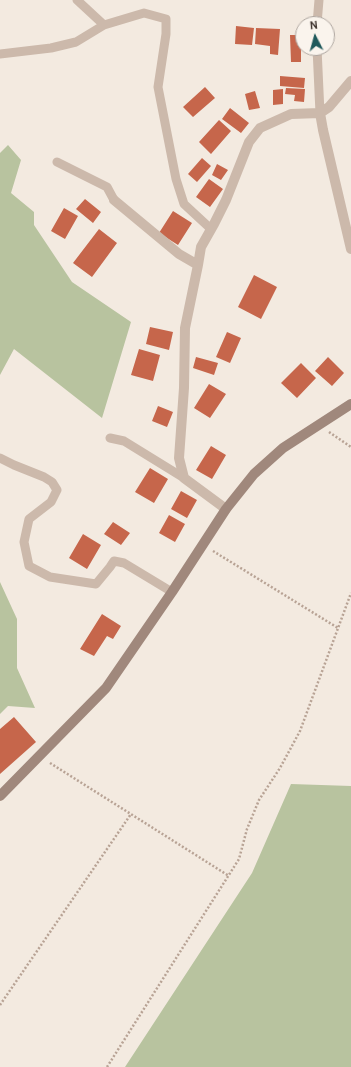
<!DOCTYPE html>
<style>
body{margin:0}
#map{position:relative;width:351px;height:1067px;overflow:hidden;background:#f3eae0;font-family:Cabin,sans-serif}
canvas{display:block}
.north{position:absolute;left:295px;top:16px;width:40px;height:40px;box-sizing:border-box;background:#faf4ed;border:1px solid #ada59f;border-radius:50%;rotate:354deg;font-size:11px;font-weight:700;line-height:16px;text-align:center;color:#3a2f2a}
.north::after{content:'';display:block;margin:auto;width:14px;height:18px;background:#1f595b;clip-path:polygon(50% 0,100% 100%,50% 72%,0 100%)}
</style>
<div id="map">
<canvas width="351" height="1067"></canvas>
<div class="north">N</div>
</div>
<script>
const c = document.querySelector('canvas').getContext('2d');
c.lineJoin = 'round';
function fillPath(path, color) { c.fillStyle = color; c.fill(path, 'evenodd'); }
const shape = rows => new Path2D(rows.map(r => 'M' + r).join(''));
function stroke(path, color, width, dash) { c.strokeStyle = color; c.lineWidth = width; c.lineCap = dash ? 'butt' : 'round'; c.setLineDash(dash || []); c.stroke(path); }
fillPath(shape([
 [8,145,21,160,11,193,34,212,34,225,72,282,131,322,102,418,14,349,0,375,0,153],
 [0,582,17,619,17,668,35,708,8,706,0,714],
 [291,784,351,786,351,1067,125,1067,252,873]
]), '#b8c39f');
fillPath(shape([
 [236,26,254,28,252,45,235,44],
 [256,28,280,29,278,55,270,54,270,46,255,44],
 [290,35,301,35,301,62,291,62],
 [280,76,305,78,304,88,280,86],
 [205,87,215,98,193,117,183,107],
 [286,88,305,89,304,102,294,101,295,95,285,94],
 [283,89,283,104,273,105,273,90],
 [255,91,260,108,249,110,245,94],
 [230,108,249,123,241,133,222,119],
 [219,120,231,131,211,154,199,142],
 [202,158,211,166,197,182,188,174],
 [217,164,228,170,221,180,212,175],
 [209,179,223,189,210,207,196,197],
 [85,199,101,212,93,223,76,209],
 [64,208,78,216,65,239,51,231],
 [173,211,192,223,178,245,159,233],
 [99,229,117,243,92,277,73,263],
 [254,275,277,287,261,319,238,307],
 [150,327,173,332,169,350,146,344],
 [227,332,241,338,230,363,216,357],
 [139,349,160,355,153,381,131,375],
 [196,357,218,363,214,375,193,368],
 [328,357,344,373,332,386,315,371],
 [301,363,316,378,297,398,281,383],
 [209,384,226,394,210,418,194,408],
 [158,406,173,412,167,427,152,421],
 [211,446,226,455,212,479,196,470],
 [150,468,168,479,154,503,135,492],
 [181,491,197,500,187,518,171,509],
 [169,515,185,524,175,542,159,533],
 [113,522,130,533,121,545,104,534],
 [83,534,101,545,87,569,69,558],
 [102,614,121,626,113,639,107,636,94,656,80,649],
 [14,717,36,742,0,774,0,729]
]), '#c6664b');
stroke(shape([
 [329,432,351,447],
 [213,551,338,628],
 [50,763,229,876],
 [0,1005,131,814],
 [107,1067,239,859,247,829,259,800,280,768,300,731,351,593]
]), '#b8a395', 2.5, [2, 2]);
stroke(shape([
 [77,0,104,25,144,13,166,19,166,34,158,87,176,179,184,204,211,229],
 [317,24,319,0],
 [317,48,320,113],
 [0,54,51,48,76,42,104,25],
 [57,162,107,187,114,200],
 [110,438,124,441,184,478],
 [0,458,14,465,44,477,52,482,57,490,51,502,29,519,24,542,29,566,50,577,96,584,110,567,114,561,124,563,172,592]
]), '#ccb9ab', 9);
stroke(shape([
 [320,113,323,130,351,249],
 [114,200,179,254,198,265,201,247,214,224,226,200,249,142,260,128,291,114,320,113,329,107,351,81],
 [198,265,185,328,184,388,179,458,184,478,226,509]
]), '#ccb9ab', 10);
stroke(shape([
 [0,796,106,688,172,592,226,509,254,474,283,448,351,404]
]), '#a0887c', 10);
</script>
